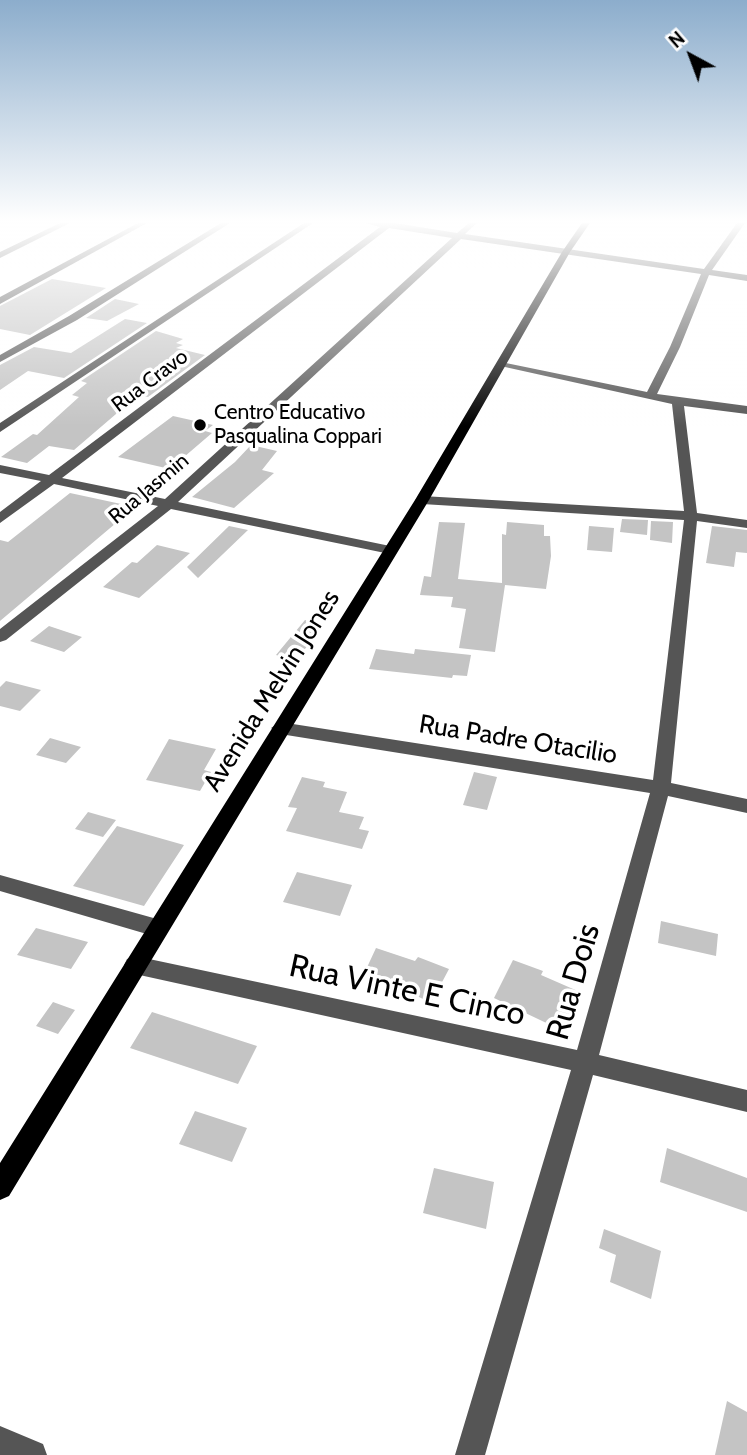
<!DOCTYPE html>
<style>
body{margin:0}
#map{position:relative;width:747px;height:1455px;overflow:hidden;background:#fff;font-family:Cabin,sans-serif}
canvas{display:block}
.north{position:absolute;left:656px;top:21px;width:70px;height:70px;-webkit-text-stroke:5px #fff;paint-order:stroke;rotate:319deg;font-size:19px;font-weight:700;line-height:28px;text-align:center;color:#000}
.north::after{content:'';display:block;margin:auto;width:24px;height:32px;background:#000;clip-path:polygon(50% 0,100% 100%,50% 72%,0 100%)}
</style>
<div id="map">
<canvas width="747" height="1455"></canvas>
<div class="north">N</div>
</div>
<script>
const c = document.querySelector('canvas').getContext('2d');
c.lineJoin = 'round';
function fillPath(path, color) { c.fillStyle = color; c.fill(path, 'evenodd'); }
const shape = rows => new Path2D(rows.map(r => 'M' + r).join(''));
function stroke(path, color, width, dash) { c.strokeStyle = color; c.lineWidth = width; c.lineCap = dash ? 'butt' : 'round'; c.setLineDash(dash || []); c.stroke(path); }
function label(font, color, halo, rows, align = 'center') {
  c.font = font + ' Cabin,sans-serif'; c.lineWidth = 7; c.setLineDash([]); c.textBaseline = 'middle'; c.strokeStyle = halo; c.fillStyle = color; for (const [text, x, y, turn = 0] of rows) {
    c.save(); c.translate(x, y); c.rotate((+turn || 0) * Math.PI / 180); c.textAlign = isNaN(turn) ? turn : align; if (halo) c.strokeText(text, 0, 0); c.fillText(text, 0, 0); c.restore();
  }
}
fillPath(shape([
 [52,279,106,288,30,335,0,329,0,306],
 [115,299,139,304,107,321,86,318],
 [125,319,147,323,64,378,28,371,0,390,0,365,34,347,71,353],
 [156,331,183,339,176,343,183,345,176,348,205,355,148,397,130,393,116,414,74,450,49,446,27,463,1,457,33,434,37,435,79,397,72,395,87,383,81,381],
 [173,416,213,425,205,431,212,433,170,469,118,457],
 [251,445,277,451,262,470,274,473,234,508,192,497,235,462],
 [70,493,135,507,0,621,0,540,8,542],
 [622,519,648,520,647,535,620,532],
 [651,521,673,522,672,543,650,540],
 [439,522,465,523,458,579,502,583,502,534,506,535,507,522,544,525,544,536,550,536,551,556,546,589,505,585,495,652,459,648,466,609,451,607,453,597,420,595,424,576,431,577],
 [229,526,248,530,198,578,187,567],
 [589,526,614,528,612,552,587,550],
 [712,526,747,530,747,553,736,552,734,567,706,563],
 [157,545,190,553,139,598,103,587,132,562,137,563],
 [305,620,324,626,295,661,276,655],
 [49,626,82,637,64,652,30,641],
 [376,649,414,654,415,649,471,655,467,676,453,675,452,678,369,669],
 [6,681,41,690,20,711,0,706,0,687],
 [50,738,81,747,66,763,36,755],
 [169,739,216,749,204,770,211,772,200,791,146,780],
 [474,772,497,777,487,810,463,805],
 [302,777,325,782,323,787,347,792,339,812,364,817,359,829,369,831,362,849,286,831,297,808,288,807],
 [88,812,116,820,103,837,75,829],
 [117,826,184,845,144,906,73,886],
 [297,872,352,885,340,916,283,902],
 [661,921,718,934,716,956,658,943],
 [36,928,88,942,71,969,17,955],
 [376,948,415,961,418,957,449,969,431,1003,401,988,363,976],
 [513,960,543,971,541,975,580,992,561,1030,494,998],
 [53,1002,75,1010,58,1034,36,1026],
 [152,1012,257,1046,238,1084,130,1048],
 [195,1111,247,1128,232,1162,179,1144],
 [667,1148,747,1178,747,1212,660,1182],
 [434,1168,494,1182,486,1229,423,1213],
 [604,1229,661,1251,651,1299,610,1282,616,1255,599,1248],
 [727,1401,747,1412,747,1455,715,1455]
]), '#c4c4c4');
fillPath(shape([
 [60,223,70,223,0,258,0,252,60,223],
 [138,223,147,223,0,304,0,297,138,223],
 [221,223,230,223,77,320,0,362,0,355,69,316,221,223],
 [304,223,313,223,0,432,0,423,304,223],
 [365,223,395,223,457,233,469,223,477,223,465,234,704,269,737,223,745,223,712,270,747,275,747,281,709,275,680,347,657,394,747,406,747,414,684,406,697,513,747,520,747,528,697,521,671,783,747,799,747,813,668,796,599,1055,747,1090,747,1112,593,1075,485,1455,455,1455,571,1070,135,974,127,971,124,965,127,959,135,956,577,1050,650,793,280,734,271,728,280,722,653,780,684,520,422,504,415,500,422,496,684,511,672,404,496,365,501,362,647,392,670,347,701,274,461,239,178,502,390,546,395,547,395,553,390,554,171,509,6,640,0,642,0,629,158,506,54,484,0,523,0,512,41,481,0,473,0,465,49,475,380,227,365,223],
 [389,228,452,238,165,499,62,478,389,228],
 [0,875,157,919,164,922,168,928,164,934,157,937,0,891,0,875],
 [0,1426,43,1444,47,1455,0,1455,0,1426]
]), '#555');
fillPath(shape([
 [582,223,590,223,570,252,429,500,9,1196,0,1200,0,1163,415,500,562,252,582,223]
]), '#000');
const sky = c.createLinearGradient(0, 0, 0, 426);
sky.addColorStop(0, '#8cadcc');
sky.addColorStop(0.52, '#fff');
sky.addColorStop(1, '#ffffff00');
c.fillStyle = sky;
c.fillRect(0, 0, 747, 426);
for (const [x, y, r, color] of [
 [200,425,7,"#000"]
]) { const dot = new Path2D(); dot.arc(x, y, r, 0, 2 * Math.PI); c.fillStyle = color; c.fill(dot); stroke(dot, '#fff', 2.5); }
label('21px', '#000', '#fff', [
 ["Rua Cravo",150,381,-37],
 ["Rua Jasmin",149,489,-40]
]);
label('21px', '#000', '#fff', [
 ["Centro Educativo",214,413],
 ["Pasqualina Coppari",214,437]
], 'left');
label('26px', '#000', '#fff', [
 ["Avenida Melvin Jones",272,691,-58],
 ["Rua Padre Otacilio",518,740,9]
]);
label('32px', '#000', '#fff', [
 ["Rua Dois",574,982,-74],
 ["Rua Vinte E Cinco",407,991,12]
]);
</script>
